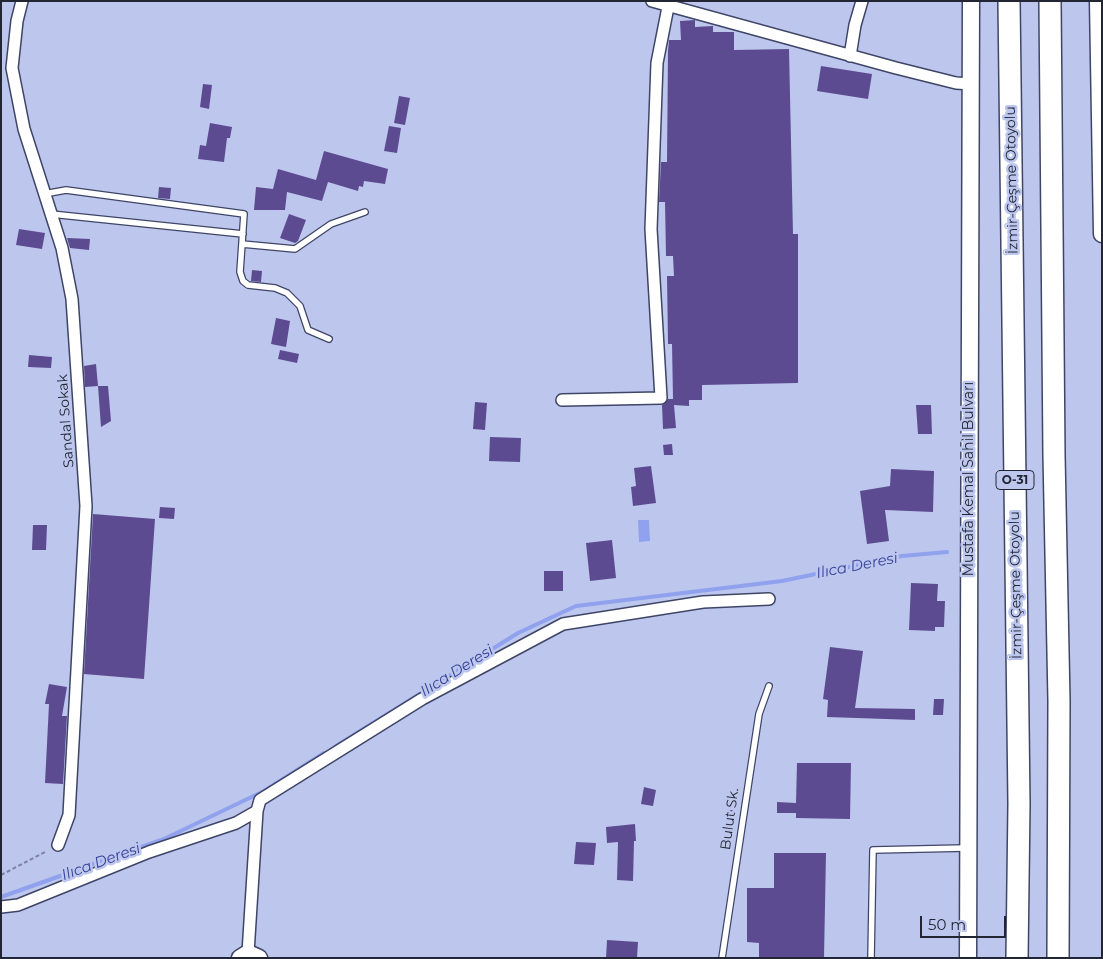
<!DOCTYPE html>
<meta charset="utf-8">
<style>
body{margin:0}
#map{position:relative;width:1103px;height:959px;overflow:hidden;background:#bdc7ee;font-family:Montserrat,sans-serif}
canvas{display:block}
.frame{position:absolute;inset:0;border:2px solid #222634;pointer-events:none}
.scale{position:absolute;left:920px;top:916px;width:86px;height:22px;box-sizing:border-box;border:2px solid #222634;border-top:0;padding-left:6px;font-size:15px;line-height:18px;white-space:nowrap;color:#222634;-webkit-text-stroke:4px #bdc7ee;paint-order:stroke}
</style>
<div id="map">
<canvas width="1103" height="959"></canvas>
<div class="frame"></div>
<div class="scale">50 m</div>
</div>
<script>
const c = document.querySelector('canvas').getContext('2d');
c.lineJoin = 'round';
function fillPath(path, color) { c.fillStyle = color; c.fill(path, 'evenodd'); }
const shape = rows => new Path2D(rows.map(r => 'M' + r).join(''));
function stroke(path, color, width, dash) { c.strokeStyle = color; c.lineWidth = width; c.lineCap = dash ? 'butt' : 'round'; c.setLineDash(dash || []); c.stroke(path); }
function label(font, color, halo, rows, align = 'center') {
  c.font = font + ' Montserrat,sans-serif'; c.lineWidth = 5; c.setLineDash([]); c.textBaseline = 'middle'; c.strokeStyle = halo; c.fillStyle = color; for (const [text, x, y, turn = 0] of rows) {
    c.save(); c.translate(x, y); c.rotate((+turn || 0) * Math.PI / 180); c.textAlign = isNaN(turn) ? turn : align; if (halo) c.strokeText(text, 0, 0); c.fillText(text, 0, 0); c.restore();
  }
}
fillPath(shape([
 [638,520,649,520,650,541,639,542]
]), '#90a1ed');
stroke(shape([
 [336,746,518,633,576,606,782,581,902,556,947,552],
 [1,897,164,839,264,791,324,753]
]), '#90a1ed', 4);
fillPath(shape([
 [695,20,695,27,713,26,713,32,734,32,734,50,789,49,793,234,798,234,798,383,702,385,702,400,689,400,689,406,674,405,676,428,663,429,662,405,668,399,673,399,672,344,668,344,667,276,674,276,673,256,666,256,665,202,659,202,661,162,667,162,668,51,669,40,681,40,680,21],
 [821,66,872,74,868,99,817,91],
 [203,84,212,85,209,109,200,107],
 [399,96,410,98,405,125,394,123],
 [210,123,232,127,230,138,227,138,224,162,198,159,200,145,206,146],
 [389,126,401,128,397,153,384,151],
 [324,151,388,169,385,184,364,181,363,187,359,186,358,191,328,182,322,201,287,192,285,210,254,210,256,187,273,189,278,169,316,180],
 [159,187,171,188,170,199,158,198],
 [289,214,306,220,298,241,295,243,280,238],
 [19,229,45,233,42,249,16,245],
 [67,238,90,239,89,250,70,248],
 [252,270,262,271,261,282,251,281],
 [276,318,290,321,286,347,271,344],
 [280,350,299,354,297,363,278,359],
 [29,355,52,357,51,368,28,367],
 [96,364,98,386,85,387,84,366],
 [98,386,108,386,111,421,101,427],
 [475,402,487,403,485,430,473,429],
 [916,405,931,405,932,434,918,434],
 [490,437,521,438,520,462,489,461],
 [672,444,673,455,664,455,663,445],
 [651,466,656,503,633,506,631,487,636,486,634,468],
 [891,469,934,471,933,512,885,510,889,541,867,544,860,491,890,486],
 [160,507,175,508,174,519,159,518],
 [93,514,155,519,144,679,84,674],
 [33,525,47,525,46,550,32,550],
 [612,540,616,578,590,581,586,543],
 [544,571,563,571,563,591,544,591],
 [911,583,938,584,937,601,945,601,944,627,935,627,935,631,909,630],
 [830,647,863,651,855,708,915,709,915,720,827,717,828,700,823,699],
 [49,684,67,687,62,716,67,716,63,784,45,783,49,704,45,704],
 [934,699,944,699,943,715,933,715],
 [797,763,851,763,850,819,796,818,796,813,777,813,777,802,796,803],
 [644,787,656,790,653,806,641,804],
 [726,810,735,810,735,820,726,820],
 [635,824,636,841,634,841,633,881,617,880,618,842,607,843,606,827],
 [576,842,596,843,594,865,574,864],
 [774,853,826,853,824,958,759,958,759,943,747,942,747,888,774,888],
 [607,940,638,942,637,958,606,958]
]), '#5d4b91');
const lane = shape([
 [44,194,66,190,244,214,240,272,243,281,248,285,275,288,287,293,300,306,308,330,329,339],
 [51,214,243,234],
 [242,244,295,249,331,224,365,212],
 [722,958,759,714,769,686],
 [871,958,873,850,966,848]
]);
const street = shape([
 [22,1,17,21,12,68,24,129,62,248,72,299,86,506,69,815,58,845],
 [652,1,896,68,956,83,972,84],
 [850,56,855,25,862,1],
 [562,400,661,398,651,229,657,63,668,7],
 [1,907,18,905,149,852,236,823,257,811,260,800,422,699,563,624,703,602,769,599],
 [248,953,257,811]
]);
const secondary = shape([
 [1098,1,1102,234],
 [240,958,248,953,259,958],
 [968,958,971,1]
]);
const highway = shape([
 [1009,1,1019,804,1017,958],
 [1050,1,1054,455,1059,701,1058,958]
]);
stroke(lane, '#3e4566', 8);
stroke(street, '#3e4566', 14);
stroke(secondary, '#3e4566', 19);
stroke(highway, '#3e4566', 24);
stroke(shape([
 [1,875,47,851]
]), '#7b829e', 2, [4, 2.5]);
stroke(lane, '#fff', 5.5);
stroke(street, '#fff', 11);
stroke(secondary, '#fff', 16);
stroke(highway, '#fff', 21);
for (const [x, y, w] of [
 [1015,480,38]
]) { const box = new Path2D(); box.roundRect(x - w / 2, y - 9.5, w, 19, 4); c.fillStyle = '#bdc7ee'; c.fill(box); stroke(box, '#222634', 1); }
label('bold 12px', '#222634', null, [
 ["O-31",1015,480]
]);
label('14px', '#222634', '#bdc7ee', [
 ["İzmir-Çeşme Otoyolu",1012,180,-91],
 ["Sandal Sokak",66,421,-94],
 ["Mustafa Kemal Sahil Bulvarı",969,479,-90],
 ["İzmir-Çeşme Otoyolu",1016,585,-91],
 ["Bulut Sk.",730,819,-82]
]);
label('italic 15px', '#374199', '#bdc7ee', [
 ["Ilıca Deresi",857,566,-11],
 ["Ilıca Deresi",457,671,-32],
 ["Ilıca Deresi",101,862,-20]
]);
</script>
